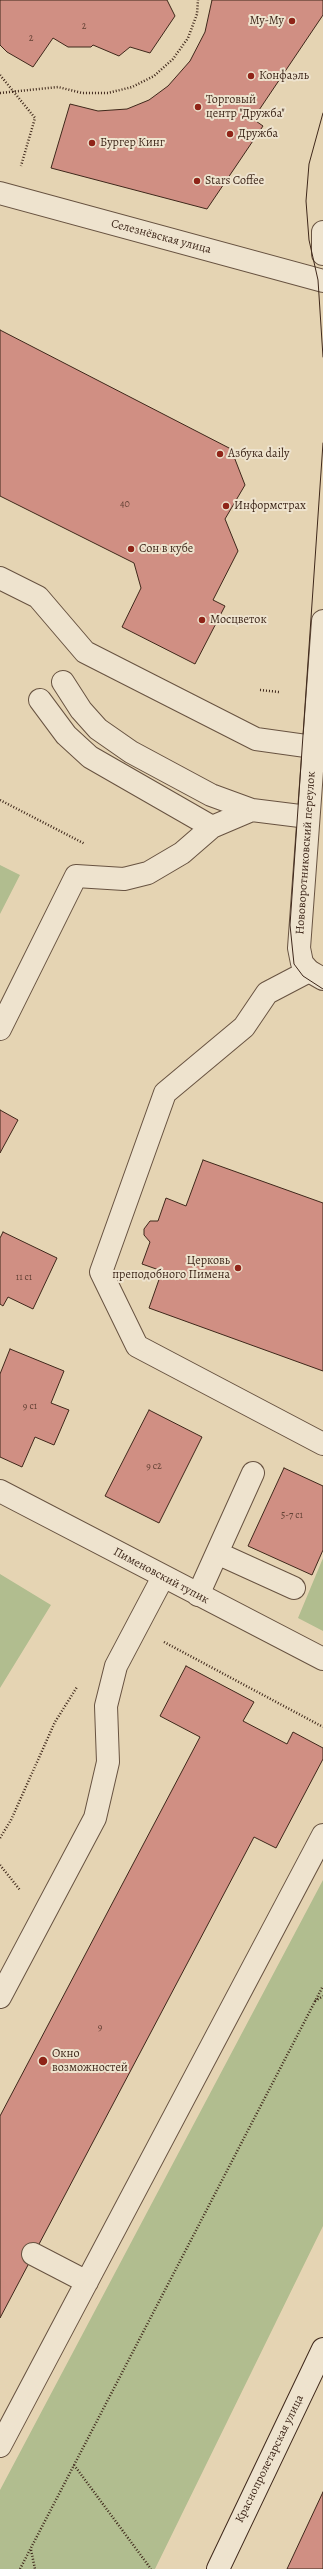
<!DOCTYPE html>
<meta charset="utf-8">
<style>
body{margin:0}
canvas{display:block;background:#e5d4b3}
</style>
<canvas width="323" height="2569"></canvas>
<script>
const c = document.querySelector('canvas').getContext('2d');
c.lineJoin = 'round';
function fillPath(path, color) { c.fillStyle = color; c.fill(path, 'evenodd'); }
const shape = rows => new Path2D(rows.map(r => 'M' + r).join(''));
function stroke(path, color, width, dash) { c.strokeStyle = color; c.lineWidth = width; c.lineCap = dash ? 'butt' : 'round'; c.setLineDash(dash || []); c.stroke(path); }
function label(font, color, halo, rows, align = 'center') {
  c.font = font + ' Alegreya,serif'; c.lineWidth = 4; c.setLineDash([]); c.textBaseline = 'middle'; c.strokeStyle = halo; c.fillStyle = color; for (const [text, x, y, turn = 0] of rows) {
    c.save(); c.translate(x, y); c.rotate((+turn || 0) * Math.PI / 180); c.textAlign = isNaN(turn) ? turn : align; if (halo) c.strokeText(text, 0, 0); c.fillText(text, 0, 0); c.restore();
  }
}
fillPath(shape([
 [0,865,20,875,0,914],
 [323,1558,323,1631,298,1618],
 [0,1574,51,1605,0,1688],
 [323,1880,323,2226,155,2569,0,2569,0,2490]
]), '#b1bd8f');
const building = shape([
 [0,0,167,0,175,16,150,53,130,47,119,56,93,45,91,47,68,47,53,38,33,67,7,52,0,45,0,0],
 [212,0,323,0,323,15,253,119,263,126,207,209,51,168,70,104,98,111,127,109,149,100,168,86,190,61,205,32,212,0],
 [0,330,231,449,245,485,225,519,238,551,213,600,225,606,195,664,122,627,141,588,134,563,0,496,0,330],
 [0,1110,18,1120,0,1153,0,1110],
 [203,1160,323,1203,323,1371,149,1308,162,1271,142,1264,150,1242,144,1235,144,1229,150,1221,158,1221,166,1198,186,1206,203,1160],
 [3,1232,57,1258,33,1309,8,1297,3,1306,0,1304,0,1238,3,1232],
 [10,1349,64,1371,51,1403,69,1410,54,1445,35,1437,22,1467,0,1457,0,1374,10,1349],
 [149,1410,202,1437,159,1523,105,1496,149,1410],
 [284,1468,323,1486,323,1550,312,1575,248,1546,284,1468],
 [186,1666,254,1702,243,1721,287,1744,293,1732,323,1748,323,1759,276,1848,254,1837,0,2318,0,2116,200,1737,160,1716,186,1666],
 [323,2492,323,2569,287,2569,323,2492]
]);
fillPath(building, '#d08f83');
stroke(building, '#3f281b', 1);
const service = shape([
 [0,578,38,597,85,652,256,739,313,747],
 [63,682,81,710,98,729,131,752,211,795,252,810,308,817],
 [40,700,66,735,90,757,212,827],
 [309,971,267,993,244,1027,165,1093,101,1272,137,1346,323,1444],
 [0,1029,76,876,124,879,148,873,182,853,212,827,252,810],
 [217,1553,294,1588],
 [198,1595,253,1473],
 [0,1997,95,1818,108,1762,106,1706,116,1666,163,1577],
 [33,2254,87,2282],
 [0,2446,323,1835]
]);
const minor = shape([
 [0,1491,323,1659]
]);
const tertiary = shape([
 [0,193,323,281],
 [323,232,323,254],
 [323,621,299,948,302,963,309,971,323,979]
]);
const secondary = shape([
 [218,2569,323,2349]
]);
stroke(service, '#685341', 24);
stroke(minor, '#685341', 24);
stroke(tertiary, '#685341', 24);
stroke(secondary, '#3f281b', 24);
stroke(shape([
 [0,75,35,118,21,166],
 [0,93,58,87,82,93,108,93,132,87,154,76,173,59,188,38,197,14,198,0],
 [260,690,279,692],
 [0,800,85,844],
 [164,1642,323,1727],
 [0,1838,11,1820,55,1722,77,1687],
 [0,1865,20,1890],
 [315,2001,323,1996],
 [74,2465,151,2569],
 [31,2550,35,2569],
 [20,2569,323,1986]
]), '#3f281b', 2.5, [1, 2]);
stroke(service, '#eee3ce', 22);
stroke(minor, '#eee3ce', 22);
stroke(tertiary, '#eee3ce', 22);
stroke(secondary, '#eee3ce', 22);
stroke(shape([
 [323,113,309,164,306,201,309,240,318,280,323,357],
 [323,443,290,925,294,964,303,976,323,989]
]), '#3f281b', 1);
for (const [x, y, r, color] of [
 [292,21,4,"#8f2418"],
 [251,76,4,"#8f2418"],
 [198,107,4,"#8f2418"],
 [230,134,4,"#8f2418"],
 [92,143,4,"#8f2418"],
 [197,181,4,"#8f2418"],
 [220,454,4,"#8f2418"],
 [226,506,4,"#8f2418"],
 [131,549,4,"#8f2418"],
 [202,620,4,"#8f2418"],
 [238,1268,4,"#8f2418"],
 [43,2061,5,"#8f2418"]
]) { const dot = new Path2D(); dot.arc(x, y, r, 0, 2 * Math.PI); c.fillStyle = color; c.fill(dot); stroke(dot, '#eee3ce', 1.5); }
label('10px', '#634235', null, [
 ["2",84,27],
 ["2",31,39],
 ["40",125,505],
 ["11 с1",24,1278],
 ["9 с1",30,1407],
 ["9 с2",154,1467],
 ["5-7 с1",292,1516],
 ["9",100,2028]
]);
label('12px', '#3f281b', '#eee3ce', [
 ["Му-Му",284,21,"right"],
 ["Конфаэль",259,76],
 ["Торговый",206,100],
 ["центр \"Дружба\"",206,114],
 ["Дружба",238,134],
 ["Бургер Кинг",100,143],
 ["Stars Coffee",205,181],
 ["Азбука daily",228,454],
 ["Информстрах",234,506],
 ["Сон в кубе",139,549],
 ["Мосцветок",210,620],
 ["Церковь",230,1261,"right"],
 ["преподобного Пимена",230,1275,"right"],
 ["Окно",52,2054],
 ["возможностей",52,2068]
], 'left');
label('12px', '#3f281b', '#eee3ce', [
 ["Селезнёвская улица",161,237,15],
 ["Нововоротниковский переулок",306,853,-86],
 ["Пименовский тупик",161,1576,28],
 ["Краснопролетарская улица",270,2459,-64]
]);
</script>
